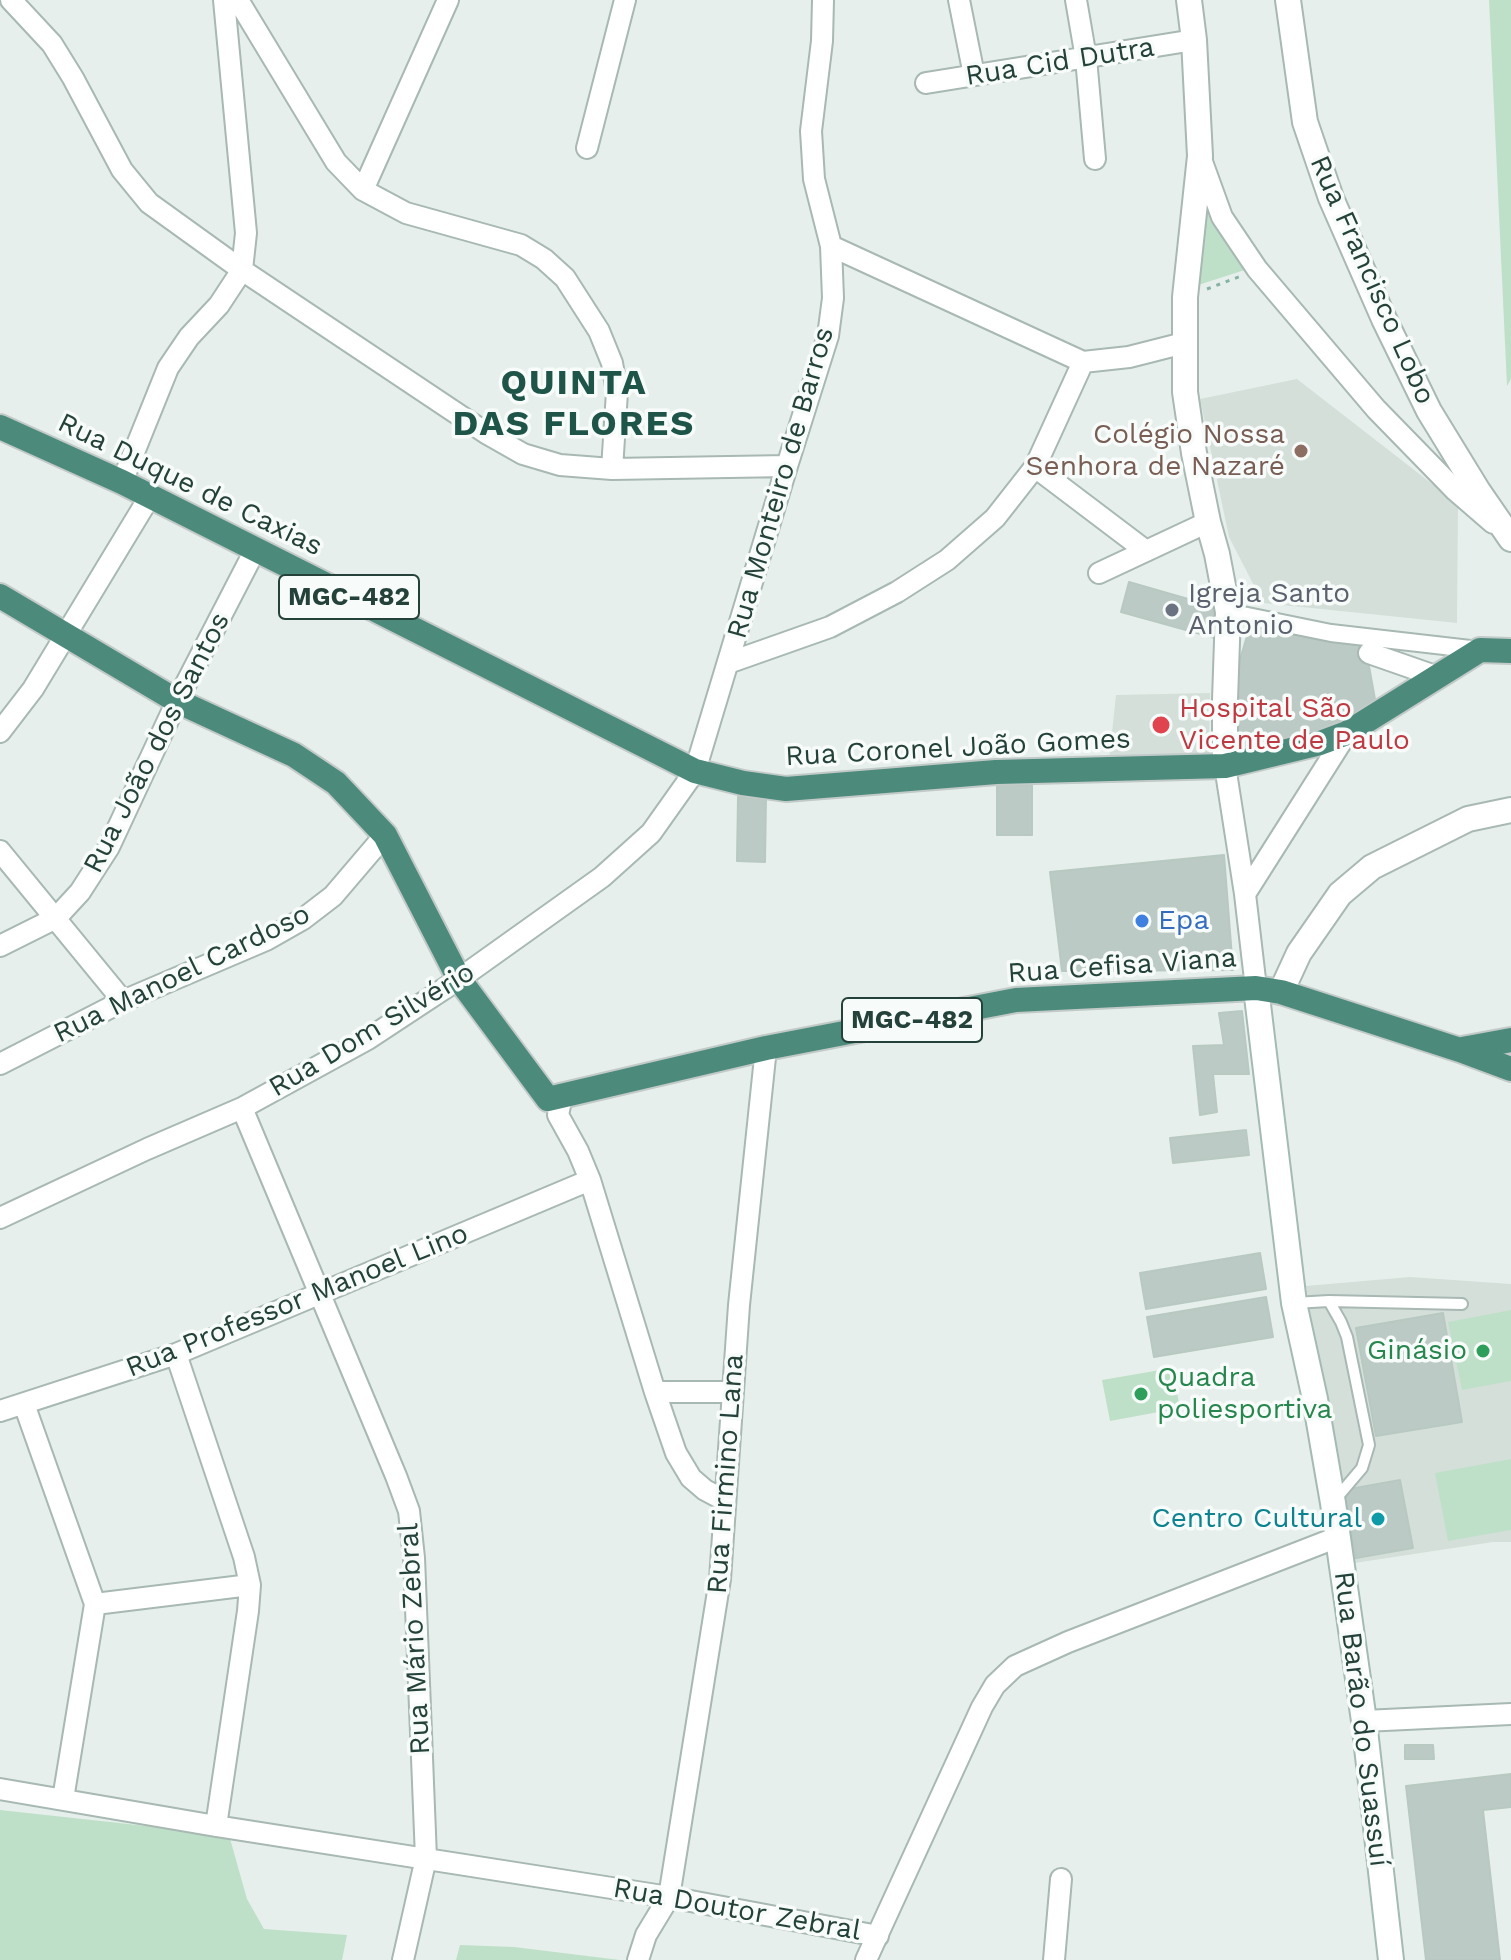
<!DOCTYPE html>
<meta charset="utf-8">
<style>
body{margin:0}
canvas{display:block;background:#e6efeb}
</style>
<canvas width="1511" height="1960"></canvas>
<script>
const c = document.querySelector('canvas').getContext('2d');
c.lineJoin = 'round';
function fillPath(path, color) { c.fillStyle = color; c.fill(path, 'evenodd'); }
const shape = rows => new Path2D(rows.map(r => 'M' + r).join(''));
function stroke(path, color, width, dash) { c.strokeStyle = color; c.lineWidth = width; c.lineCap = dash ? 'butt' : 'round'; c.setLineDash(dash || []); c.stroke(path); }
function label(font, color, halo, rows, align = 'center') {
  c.font = font + ' "Work Sans",sans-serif'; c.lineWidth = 7; c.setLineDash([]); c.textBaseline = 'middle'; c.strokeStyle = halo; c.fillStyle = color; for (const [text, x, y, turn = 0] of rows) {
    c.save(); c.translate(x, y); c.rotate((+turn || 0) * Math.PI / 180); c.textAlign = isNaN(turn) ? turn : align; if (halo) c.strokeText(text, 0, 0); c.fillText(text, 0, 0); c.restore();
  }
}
fillPath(shape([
 [1297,379,1458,504,1457,623,1263,603,1229,537,1200,399],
 [1210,693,1209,756,1109,760,1116,695],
 [1410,1277,1511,1284,1511,1542,1493,1542,1348,1564,1306,1286]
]), '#d4dfda');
fillPath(shape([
 [1489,0,1511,0,1511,379,1507,386],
 [1198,187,1254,267,1189,288],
 [1511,1310,1511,1381,1462,1390,1448,1322],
 [1172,1368,1180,1408,1110,1421,1102,1380],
 [1511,1459,1511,1530,1448,1541,1435,1473],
 [0,1810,229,1835,247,1899,264,1929,347,1935,342,1960,0,1960],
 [460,1945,514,1947,620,1960,456,1960]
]), '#bfe0c8');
const building = shape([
 [1129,582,1223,609,1215,638,1121,612,1129,582],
 [1250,626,1365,644,1376,705,1354,718,1234,756,1236,673,1250,626],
 [997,785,1032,785,1032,835,997,835,997,785],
 [738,797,766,797,765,862,737,861,738,797],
 [1224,855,1233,970,1062,971,1050,872,1224,855],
 [1242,1011,1249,1074,1213,1074,1217,1112,1200,1115,1193,1046,1224,1045,1219,1013,1242,1011],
 [1246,1130,1249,1155,1173,1163,1170,1138,1246,1130],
 [1260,1253,1266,1289,1146,1309,1140,1273,1260,1253],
 [1266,1297,1273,1337,1154,1357,1147,1317,1266,1297],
 [1443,1313,1462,1422,1376,1436,1356,1328,1443,1313],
 [1400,1480,1413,1548,1356,1558,1344,1490,1400,1480],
 [1405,1745,1433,1745,1434,1759,1405,1759,1405,1745],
 [1511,1774,1511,1807,1483,1810,1500,1960,1426,1960,1406,1786,1511,1774]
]);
fillPath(building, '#bbcac4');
stroke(building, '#b8c9c2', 2);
const service = shape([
 [1329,1301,1462,1304],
 [1294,1303,1329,1301,1341,1322,1347,1337,1369,1445,1362,1468,1334,1501]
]);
const pedestrian = shape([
 [1228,612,1331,633,1479,650]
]);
const minor = shape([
 [11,0,52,44,73,78,122,170,149,203,242,270,486,433,523,454,560,465,612,469,787,466],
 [238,0,336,162,363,190,406,213,521,245,544,259,565,278,599,331,612,363,617,392,612,469],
 [959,0,974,75],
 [1076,0,1086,58,1095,159],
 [926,83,1194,40],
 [587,148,625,0],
 [1201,159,1222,217,1257,269,1376,409,1456,491,1493,523],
 [363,190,448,0],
 [831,246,1083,362,1129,357,1184,343],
 [1035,467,1146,551],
 [122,482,168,368,189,337,219,305,242,270,246,233,224,0],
 [1099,573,1208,522],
 [1369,653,1438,677],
 [728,663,830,627,897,592,947,560,995,518,1035,467,1083,362],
 [0,732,33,689,150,496],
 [1225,766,1245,894,1256,988],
 [0,851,123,1001],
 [1245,894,1347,733],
 [0,946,56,918,80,892,109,847,177,701,255,550],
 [0,1064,123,1001,266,940,303,919,333,896,385,835],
 [562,1096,558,1115,578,1151,590,1180,655,1392,676,1453,691,1478,705,1490,724,1500],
 [242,1108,396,1476,409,1511,414,1558,426,1858,403,1960],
 [0,1218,147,1149,242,1108,368,1039,459,979,602,877,651,833,695,771,787,466,828,336,833,298,831,246,814,179,811,131,822,41,823,0],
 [176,1354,244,1557,250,1585,248,1611,216,1826],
 [655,1392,733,1392],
 [24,1404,95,1604,63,1799],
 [0,1411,176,1354,590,1180],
 [95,1604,250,1585],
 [1364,1721,1511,1714],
 [0,1789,216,1826,669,1897,878,1936],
 [638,1960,646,1935,669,1897,720,1579,739,1305,766,1048],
 [866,1960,982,1707,995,1685,1015,1666,1068,1642,1338,1537],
 [1054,1960,1061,1879]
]);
const tertiary = shape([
 [1189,0,1194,40,1200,156,1185,297,1185,392,1194,453,1208,522,1217,554,1228,612,1225,700,1225,766],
 [1288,0,1305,122,1331,198,1384,319,1429,411,1478,491,1511,539],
 [1281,992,1299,953,1340,894,1372,867,1468,819,1511,810]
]);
const secondary = shape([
 [1256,988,1294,1303,1315,1399,1333,1503,1364,1721,1391,1960]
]);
const trunk = shape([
 [0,427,122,482,695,771,743,783,786,789,996,772,1225,766,1320,743,1347,733,1480,650,1511,651],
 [0,596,177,701,294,755,336,783,385,835,459,979,548,1099,766,1048,1016,1000,1256,988,1281,992,1460,1050,1511,1069],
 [1462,1049,1511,1040]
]);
stroke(service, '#a8b8b2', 14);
stroke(pedestrian, '#a8b8b2', 20);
stroke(minor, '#a8b8b2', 24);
stroke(tertiary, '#a8b8b2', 28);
stroke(secondary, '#a4bbb3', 28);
stroke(trunk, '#c2cac8', 28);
stroke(shape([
 [1207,289,1241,276]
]), '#86b3a5', 3, [4, 6]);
stroke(service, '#fff', 10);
stroke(pedestrian, '#fff', 16);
stroke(minor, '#fff', 20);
stroke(tertiary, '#fff', 24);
stroke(secondary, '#fff', 24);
stroke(trunk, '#4c8a7c', 24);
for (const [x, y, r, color] of [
 [1301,451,8,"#8d6e63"],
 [1172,610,8,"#6b7280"],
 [1161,725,10,"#e0444e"],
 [1142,921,8,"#3f7fe0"],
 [1483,1351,8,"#2e9e5b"],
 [1141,1394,8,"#2e9e5b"],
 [1378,1519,8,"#0f9aa8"]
]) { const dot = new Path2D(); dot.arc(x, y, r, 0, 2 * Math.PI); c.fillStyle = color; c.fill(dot); stroke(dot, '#f7fbf9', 3); }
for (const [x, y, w] of [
 [349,597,140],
 [912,1020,140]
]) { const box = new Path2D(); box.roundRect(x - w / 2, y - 22, w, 44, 6); c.fillStyle = '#f7fbf9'; c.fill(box); stroke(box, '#24423a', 2); }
label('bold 26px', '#24423a', null, [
 ["MGC-482",349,597],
 ["MGC-482",912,1020]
]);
label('28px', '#24423a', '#f7fbf9', [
 ["Rua Cid Dutra",1060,62,-9],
 ["Rua Francisco Lobo",1372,280,66],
 ["Rua Monteiro de Barros",781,483,-74],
 ["Rua Duque de Caxias",190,485,26],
 ["Rua João dos Santos",157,743,-63],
 ["Rua Coronel João Gomes",958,748,-3],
 ["Rua Cefisa Viana",1122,966,-4],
 ["Rua Manoel Cardoso",182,974,-26],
 ["Rua Dom Silvério",372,1030,-31],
 ["Rua Professor Manoel Lino",297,1301,-22],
 ["Rua Firmino Lana",726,1474,-86],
 ["Rua Mário Zebral",415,1639,-93],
 ["Rua Barão do Suassuí",1361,1719,83],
 ["Rua Doutor Zebral",737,1910,10]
]);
label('28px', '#785e54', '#f7fbf9', [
 ["Colégio Nossa",1285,435],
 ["Senhora de Nazaré",1285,467]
], 'right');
label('28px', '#5b616d', '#f7fbf9', [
 ["Igreja Santo",1188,594],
 ["Antonio",1188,626]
], 'left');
label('28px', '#be3a42', '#f7fbf9', [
 ["Hospital São",1179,709],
 ["Vicente de Paulo",1179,741]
], 'left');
label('28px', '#366cbe', '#f7fbf9', [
 ["Epa",1158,921]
], 'left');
label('28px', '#27864d', '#f7fbf9', [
 ["Ginásio",1467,1351],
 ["Quadra",1157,1378,"left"],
 ["poliesportiva",1157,1410,"left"]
], 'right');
label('28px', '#0d838f', '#f7fbf9', [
 ["Centro Cultural",1362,1519]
], 'right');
c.letterSpacing = '2px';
label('bold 36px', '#1f5548', '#f7fbf9', [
 ["QUINTA",574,383],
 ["DAS FLORES",574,424]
]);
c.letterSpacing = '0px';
</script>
